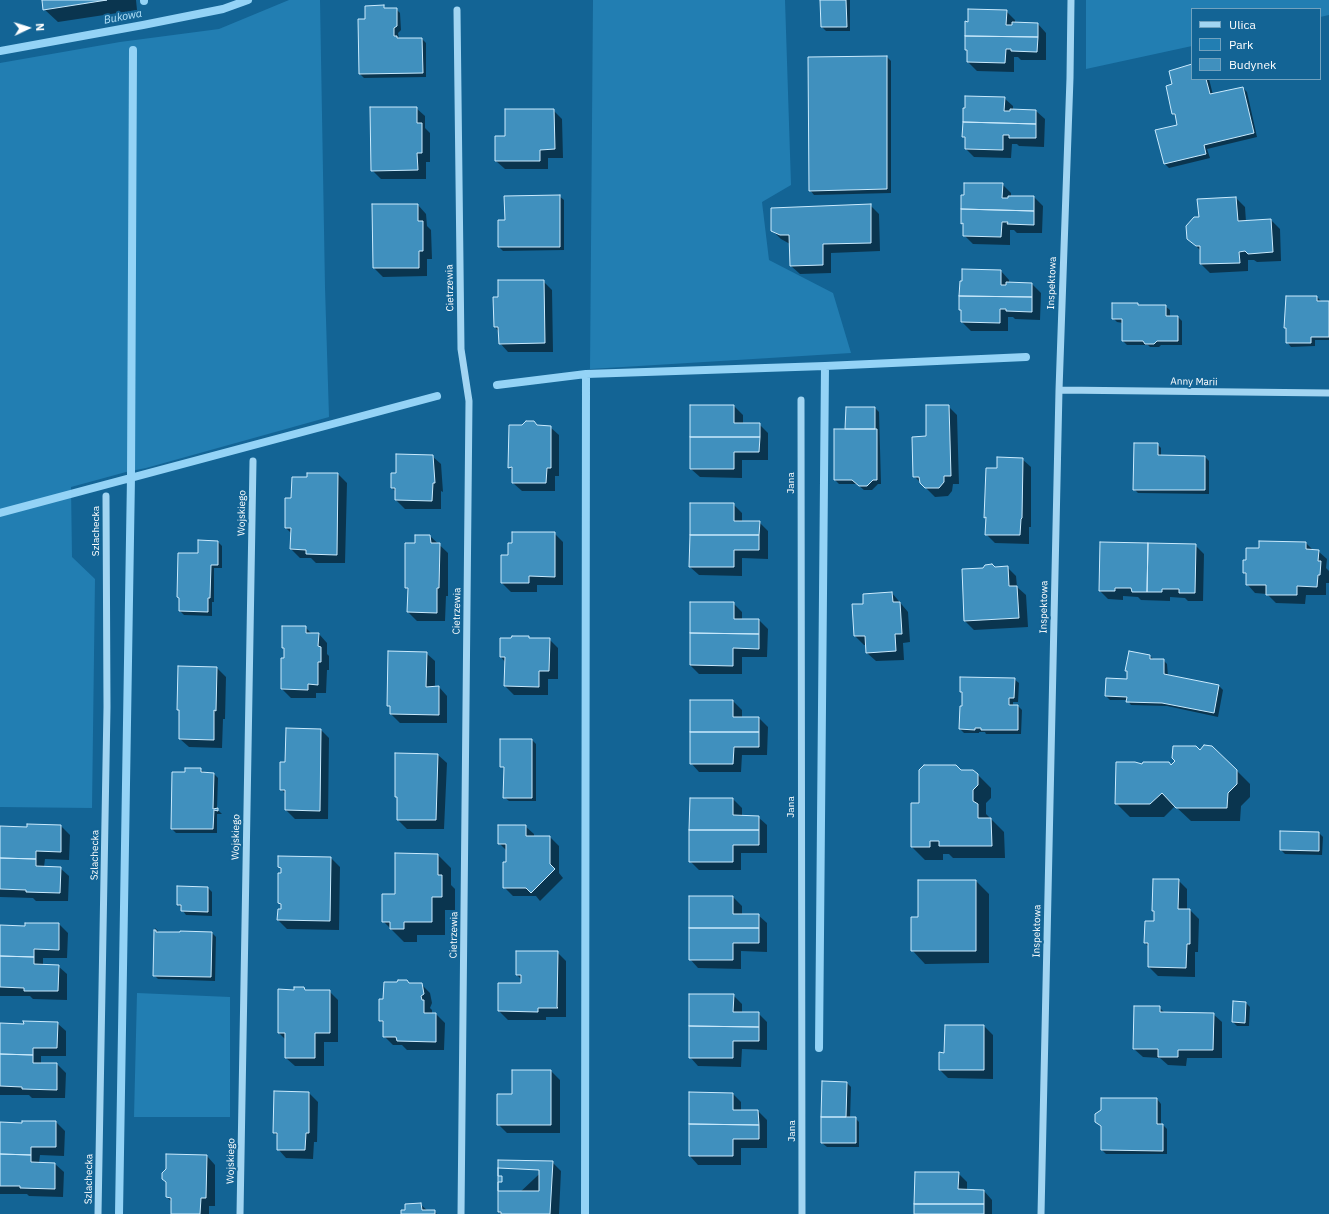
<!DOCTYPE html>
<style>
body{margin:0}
#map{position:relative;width:1329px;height:1214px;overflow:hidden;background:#136495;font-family:"IBM Plex Sans",sans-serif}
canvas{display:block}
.legend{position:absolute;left:1191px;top:8px;width:130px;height:72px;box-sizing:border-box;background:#136495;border:1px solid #71a2bf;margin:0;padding:5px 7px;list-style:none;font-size:12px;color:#fff}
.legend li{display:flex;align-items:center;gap:8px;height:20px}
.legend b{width:20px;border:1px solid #71a2bf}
.north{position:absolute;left:8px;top:8px;width:40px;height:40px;-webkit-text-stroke:3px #136495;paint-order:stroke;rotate:86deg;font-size:11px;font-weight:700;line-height:16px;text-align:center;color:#fff}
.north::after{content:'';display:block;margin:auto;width:14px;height:18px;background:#fff;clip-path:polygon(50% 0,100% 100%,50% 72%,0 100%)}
</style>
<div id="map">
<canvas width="1329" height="1214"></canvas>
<ul class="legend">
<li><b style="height:5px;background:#a2d5f2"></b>Ulica</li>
<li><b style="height:11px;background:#227eb2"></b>Park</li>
<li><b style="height:11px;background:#4090be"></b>Budynek</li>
</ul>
<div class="north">N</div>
</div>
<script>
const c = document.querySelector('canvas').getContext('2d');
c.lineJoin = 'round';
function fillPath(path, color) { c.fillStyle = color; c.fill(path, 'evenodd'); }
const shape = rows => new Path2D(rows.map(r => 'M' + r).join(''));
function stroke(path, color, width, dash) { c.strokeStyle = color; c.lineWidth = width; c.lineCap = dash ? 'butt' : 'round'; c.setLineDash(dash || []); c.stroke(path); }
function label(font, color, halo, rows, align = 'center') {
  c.font = font + ' "IBM Plex Sans",sans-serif'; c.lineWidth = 4; c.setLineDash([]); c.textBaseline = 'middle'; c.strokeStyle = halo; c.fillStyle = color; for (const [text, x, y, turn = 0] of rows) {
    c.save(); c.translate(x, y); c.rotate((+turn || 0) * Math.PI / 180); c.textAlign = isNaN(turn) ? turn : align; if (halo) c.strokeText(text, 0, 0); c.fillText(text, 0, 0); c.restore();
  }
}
fillPath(shape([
 [289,0,320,0,325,287,329,417,146,468,126,472,71,487,72,557,95,579,92,808,0,807,0,63,120,42,219,29],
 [593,0,785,0,791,185,762,202,769,260,833,293,851,353,590,369],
 [1086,0,1329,0,1329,15,1320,17,1320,9,1192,9,1192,46,1086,69],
 [137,993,230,997,230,1117,134,1117]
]), '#227eb2');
fillPath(shape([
 [43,0,136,0,137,10,58,22,44,9],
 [821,0,850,0,850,31,826,31,822,27],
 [383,6,386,9,396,9,400,13,401,30,398,33,399,39,422,39,426,43,426,77,364,78,360,74,366,20],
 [1006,11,1015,20,1015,23,1038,24,1046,33,1046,60,1021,60,1018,57,1014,57,1014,72,977,71,968,62,968,52,966,50,969,23],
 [887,57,891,61,891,193,814,195,810,190],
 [1192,65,1192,79,1209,79,1213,95,1243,88,1247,92,1257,137,1207,149,1210,158,1169,168,1165,164,1157,131,1179,126,1177,117,1173,114,1174,85],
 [1004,98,1013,106,1013,110,1036,111,1045,119,1044,147,1019,146,1017,144,1012,144,1011,158,974,157,966,149,966,139,963,136],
 [416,108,425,116,425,128,430,133,430,162,426,162,426,179,381,179,372,170],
 [553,110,562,119,563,158,548,158,548,169,505,169,496,161,506,137],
 [1002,184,1011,193,1011,197,1034,197,1043,206,1042,233,1017,233,1014,230,1010,230,1010,245,973,244,964,235,964,225,962,223],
 [559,196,564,200,564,250,503,251,499,247,506,221],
 [1236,198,1245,207,1246,222,1271,220,1280,229,1281,261,1257,262,1254,260,1248,260,1248,271,1210,273,1201,264,1201,251,1188,238,1200,218],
 [418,205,426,214,427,226,431,230,432,259,427,259,427,276,383,277,374,268],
 [870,205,879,214,880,251,831,253,831,273,800,274,791,266,790,244,781,239,772,230],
 [1001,271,1009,280,1009,283,1032,284,1041,293,1040,320,1015,319,1013,317,1008,317,1008,331,971,331,962,322,962,312,960,309],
 [543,281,552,290,553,352,508,352,500,343,499,332,495,327],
 [1317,297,1321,301,1329,302,1329,340,1315,340,1315,346,1291,347,1287,342,1287,329,1285,328],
 [1137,304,1140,306,1165,306,1170,310,1170,317,1178,317,1182,321,1182,345,1161,345,1159,347,1150,347,1148,345,1127,345,1123,341,1123,323,1117,322,1113,318],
 [734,406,743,415,743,424,759,424,768,433,768,460,742,460,742,478,700,477,691,469],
 [948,406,957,415,959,484,953,484,952,491,948,496,935,497,914,476,927,437],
 [875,408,879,412,881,484,878,484,872,490,864,490,857,484,839,484,835,480,846,430],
 [537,426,550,427,559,435,559,476,555,476,555,491,522,491,513,483,513,471,509,467],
 [1157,444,1161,448,1161,456,1205,457,1209,461,1209,494,1138,493,1134,489],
 [432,456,441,464,443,492,441,491,441,509,405,509,396,500,396,492,392,488,397,474],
 [1022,459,1031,467,1031,527,1029,527,1029,544,995,543,986,534,987,519,985,517,998,469],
 [338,474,347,483,345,563,316,563,311,558,300,558,291,549,292,534,286,528,292,499,308,478],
 [733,504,742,513,742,522,759,522,768,531,768,559,742,558,742,576,699,575,690,567],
 [554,533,563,542,563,585,537,585,537,592,511,592,502,583,509,556],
 [430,536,448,553,448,596,446,596,445,621,417,621,408,612,408,590,406,587,416,544],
 [199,541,218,542,222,546,222,568,214,568,214,602,212,602,212,616,184,615,180,611,180,599,199,554],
 [1306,543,1313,550,1318,551,1327,559,1326,568,1329,571,1329,583,1326,583,1326,595,1306,595,1305,604,1276,603,1267,594,1255,593,1247,584,1247,575,1244,573,1247,561,1260,549],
 [1195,545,1204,554,1203,601,1188,601,1185,598,1170,597,1170,601,1141,600,1138,597,1123,596,1123,600,1108,599,1100,591],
 [1007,567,1016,576,1017,587,1026,595,1028,627,974,630,965,621,963,570],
 [892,593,908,612,910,642,903,643,904,660,876,661,867,653,867,645,864,645,855,636,853,605,864,605],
 [691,603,733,603,742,612,742,620,759,620,768,629,767,657,742,657,742,674,699,674,690,665],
 [305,627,312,634,319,634,327,643,327,654,329,656,329,670,327,670,326,693,316,693,316,698,291,698,282,689,285,650,283,648],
 [528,637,530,639,549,639,558,648,558,679,548,679,548,695,514,695,505,686,505,662,501,657,501,639],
 [426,653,435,661,435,688,439,687,447,696,447,723,400,723,391,714,391,708,388,705],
 [1150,656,1154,660,1163,660,1167,664,1168,676,1219,686,1223,690,1218,717,1167,706,1131,705,1127,700,1110,700,1106,696,1128,680,1128,673,1126,671],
 [217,668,226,677,225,719,223,719,222,748,189,747,180,739,180,711],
 [1014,679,1019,683,1018,702,1013,702,1013,706,1018,706,1022,710,1021,734,986,734,985,732,979,732,979,733,964,733,960,729,963,695,961,692],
 [691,701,733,701,742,710,742,718,759,718,768,727,767,755,742,755,741,772,699,772,691,763],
 [321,730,329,738,328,819,295,819,286,810,286,794,281,789,286,763],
 [532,740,536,744,536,801,509,801,504,797,505,769,501,766],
 [1212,746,1250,784,1250,797,1241,806,1240,821,1191,821,1175,806,1164,817,1130,817,1116,803,1142,765,1171,766],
 [438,755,447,763,444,829,407,829,398,820,398,798,396,796],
 [200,769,205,773,214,774,218,778,217,809,222,814,217,814,217,833,176,833,172,829,186,773],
 [961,771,977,774,991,788,991,798,986,803,986,814,1004,832,1005,858,953,858,949,854,943,854,943,860,925,860,912,847,920,804],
 [691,799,733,799,742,808,742,816,758,817,767,825,767,853,741,853,741,870,699,870,690,861],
 [61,826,70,835,69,860,45,859,44,867,60,868,69,876,68,901,36,901,33,898,0,897,0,827,28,828],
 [525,826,534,834,534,837,550,837,559,846,559,873,563,878,540,901,536,896,513,896,504,887,507,851,499,843],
 [1319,833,1323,837,1322,855,1285,854,1281,850],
 [396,854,438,855,451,868,451,885,455,889,455,910,445,910,445,935,417,935,417,942,404,942,383,921,396,895],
 [279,857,331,858,340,867,339,930,287,929,278,920,278,910,282,910,282,906,279,903,282,874,282,870,279,867],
 [1178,880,1187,889,1187,910,1190,910,1199,919,1198,952,1195,952,1195,977,1158,976,1149,967,1149,947,1145,943,1155,922,1155,914,1153,911],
 [976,881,989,894,989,963,925,964,912,950,919,918],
 [208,888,212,892,212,916,186,915,178,904],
 [690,897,733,897,742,906,742,915,758,915,767,923,767,952,741,951,741,969,698,968,690,959],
 [26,924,59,924,68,933,67,958,43,958,43,965,58,966,67,974,67,1000,33,999,30,996,0,996,0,926,26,927],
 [155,928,160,933,212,933,216,937,215,981,158,979,154,975],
 [557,952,566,961,566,1017,546,1017,546,1020,508,1020,499,1011,499,984,522,984,522,980,517,975],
 [409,984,421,984,430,993,432,1003,430,1008,432,1010,432,1014,436,1014,445,1023,444,1050,407,1050,402,1045,393,1045,384,1036,384,1024,380,1020,384,1000],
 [304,988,306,991,329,991,338,1000,338,1042,324,1042,324,1066,295,1066,286,1058,286,1040,278,1032,295,991],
 [733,995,742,1004,742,1013,758,1013,767,1022,767,1050,742,1049,741,1067,698,1066,690,1057],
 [1246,1003,1250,1007,1249,1026,1237,1026,1233,1022],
 [1159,1007,1165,1013,1213,1014,1222,1022,1222,1058,1187,1058,1186,1066,1168,1065,1160,1058,1143,1057,1134,1049],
 [57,1023,66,1031,66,1056,41,1056,41,1064,57,1064,66,1073,65,1098,32,1098,29,1095,0,1095,0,1024,25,1025],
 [984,1026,993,1035,993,1079,948,1078,940,1070,945,1054],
 [551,1071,560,1080,560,1133,507,1133,498,1124,513,1095],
 [847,1083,851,1087,850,1118,855,1118,859,1122,859,1147,827,1147,822,1143],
 [275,1092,309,1093,318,1102,317,1142,314,1142,313,1159,286,1158,278,1149,278,1136,274,1133],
 [733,1094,741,1102,741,1111,758,1111,767,1120,767,1148,741,1148,741,1165,698,1165,690,1156],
 [1102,1099,1157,1099,1161,1104,1161,1125,1163,1125,1167,1129,1167,1154,1106,1154,1102,1150,1102,1127,1096,1122,1102,1110],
 [23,1122,56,1122,65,1131,64,1156,40,1155,39,1163,55,1164,64,1172,63,1197,29,1196,27,1194,0,1194,0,1123,23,1124],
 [207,1156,215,1165,215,1206,209,1206,209,1214,172,1214,172,1202,167,1197,167,1182],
 [552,1162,561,1171,559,1214,501,1214,499,1212],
 [958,1173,967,1182,967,1190,984,1191,992,1200,992,1214,915,1214],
 [421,1205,428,1211,434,1211,437,1214,402,1214]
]), '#0007');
stroke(shape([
 [144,1,144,0],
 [0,51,143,25,223,9,248,0],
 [497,385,586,374,825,366,1026,357],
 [0,513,437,396],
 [819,1048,825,366],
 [119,1214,131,477,133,50],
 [585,1214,586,374]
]), '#94d3f6', 8);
const building = shape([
 [42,0,107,0,43,10,42,0],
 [820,0,846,0,847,27,821,27,820,0],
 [384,5,384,8,397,8,397,26,394,28,394,36,397,36,397,38,422,38,423,73,359,74,358,19,365,19,365,6,384,5],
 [968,9,1007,10,1006,25,1012,25,1012,22,1038,23,1038,37,965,36,965,21,968,22,968,9],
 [965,36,1038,37,1037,52,1011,51,1011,49,1006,49,1005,63,967,62,967,50,965,50,965,36],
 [887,56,887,189,809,191,808,57,887,56],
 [1192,64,1192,79,1206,79,1210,94,1243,87,1254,133,1204,145,1206,154,1164,164,1155,130,1177,125,1175,114,1172,114,1166,86,1172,84,1169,71,1192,64],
 [965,96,1005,97,1004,111,1010,111,1010,109,1036,110,1036,124,963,122,963,108,965,108,965,96],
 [370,107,417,107,417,123,422,123,422,153,417,153,418,170,371,171,370,107],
 [505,109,554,109,555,149,540,150,540,161,495,161,495,136,505,136,505,109],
 [963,122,1036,124,1036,138,1009,138,1009,135,1003,135,1003,150,965,149,965,137,962,137,963,122],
 [964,183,1003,183,1002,198,1008,198,1008,196,1034,196,1034,211,961,209,961,195,964,195,964,183],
 [560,195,560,247,498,247,498,220,505,220,504,196,560,195],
 [1236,197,1238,221,1271,219,1273,252,1248,254,1245,251,1239,252,1240,263,1200,264,1200,246,1196,246,1187,239,1186,226,1194,217,1199,217,1197,199,1236,197],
 [372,204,418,204,418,221,423,221,423,251,419,251,419,268,373,268,372,204],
 [871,204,871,243,823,244,823,265,790,266,789,235,780,235,771,231,771,208,871,204],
 [961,209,1034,211,1034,225,1007,224,1008,222,1002,222,1001,237,963,236,963,223,961,224,961,209],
 [962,269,1001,270,1001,285,1006,285,1006,282,1032,283,1032,297,959,296,960,281,962,281,962,269],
 [498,280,544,280,545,343,499,344,498,327,494,327,493,297,498,297,498,280],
 [959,296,1032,297,1032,312,1006,311,1006,309,1000,309,1000,323,961,322,961,310,959,310,959,296],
 [1286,296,1317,296,1317,301,1329,301,1329,337,1311,337,1311,343,1286,343,1286,328,1284,328,1286,296],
 [1112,303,1138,303,1138,305,1166,305,1166,316,1178,316,1178,341,1157,341,1154,344,1145,344,1143,341,1122,341,1122,319,1112,319,1112,303],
 [690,405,734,405,734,423,760,423,760,437,690,437,690,405],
 [926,405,949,405,951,476,944,476,944,482,939,488,925,488,920,483,919,477,913,477,912,437,926,436,926,405],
 [846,407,875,407,875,429,845,429,846,407],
 [526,421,534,421,537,425,551,426,551,468,547,468,546,483,512,483,512,467,508,468,509,425,522,425,526,421],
 [834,429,877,429,877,480,873,480,867,486,859,486,852,480,834,480,834,429],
 [690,437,760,437,759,452,734,452,734,469,690,469,690,437],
 [1134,443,1158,443,1158,455,1205,456,1205,490,1133,490,1134,443],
 [396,454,433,455,435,483,433,483,432,501,395,500,395,488,391,488,391,473,396,473,396,454],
 [997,457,1023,458,1022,518,1021,519,1020,535,985,535,986,517,984,518,986,468,997,468,997,457],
 [307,473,338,473,337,555,306,554,306,550,290,549,291,528,285,528,285,498,291,498,292,477,307,477,307,473],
 [690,503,734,503,734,521,760,521,759,535,690,535,690,503],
 [512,532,555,532,555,577,529,576,529,583,501,583,501,555,508,555,508,543,512,543,512,532],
 [415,535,430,535,431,543,440,543,439,588,437,588,437,613,407,612,408,588,405,588,405,543,415,543,415,535],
 [690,535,759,535,759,550,734,550,734,567,689,567,690,535],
 [198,540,218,541,218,565,211,565,210,598,208,598,208,612,179,611,179,598,177,597,178,553,198,553,198,540],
 [1259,541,1306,542,1306,549,1319,550,1318,561,1321,561,1320,575,1318,575,1317,587,1297,586,1297,595,1266,595,1266,585,1246,585,1246,573,1243,573,1243,560,1246,560,1246,548,1259,548,1259,541],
 [1100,542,1148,543,1147,592,1132,592,1131,588,1115,588,1115,591,1099,591,1100,542],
 [1148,543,1196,544,1195,593,1179,593,1179,589,1162,589,1162,592,1147,592,1148,543],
 [992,564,995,567,1008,566,1009,586,1017,586,1019,618,964,621,962,569,983,568,985,565,992,564],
 [892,592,893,602,900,602,902,634,895,634,896,651,866,653,865,636,854,636,852,604,863,604,863,594,892,592],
 [690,602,734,602,734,619,759,619,759,634,690,633,690,602],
 [282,626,306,626,306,633,319,633,318,646,321,647,321,662,318,662,318,685,308,684,308,690,281,689,281,658,284,658,284,648,282,648,282,626],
 [690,633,759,634,759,649,733,648,733,666,690,665,690,633],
 [512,636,529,636,529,638,550,638,549,671,539,671,539,687,504,686,505,657,500,657,500,638,511,638,512,636],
 [388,651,427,652,426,687,439,686,439,715,390,714,390,706,387,706,388,651],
 [1129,651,1150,655,1150,659,1164,659,1164,674,1219,685,1214,713,1162,703,1126,702,1127,697,1105,696,1106,678,1127,679,1127,671,1125,671,1129,651],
 [178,666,217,667,216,711,214,710,214,740,179,739,179,710,177,710,178,666],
 [960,677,1015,678,1014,698,1009,698,1009,705,1018,705,1018,730,981,730,981,728,975,728,975,730,959,729,960,706,962,706,962,692,960,692,960,677],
 [690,700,733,700,733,717,759,717,759,732,690,732,690,700],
 [286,728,321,729,320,811,285,810,285,790,280,790,280,762,285,762,286,728],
 [690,732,759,732,759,747,734,747,733,764,690,764,690,732],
 [500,739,532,739,532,798,503,798,504,767,500,767,500,739],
 [1204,745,1212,746,1237,770,1237,784,1228,793,1227,808,1176,808,1162,793,1150,804,1115,804,1116,762,1135,762,1142,764,1143,762,1169,762,1171,765,1175,761,1172,758,1173,746,1196,746,1200,750,1204,745],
 [395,753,438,754,436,820,397,820,397,797,395,797,395,753],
 [924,765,956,765,961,770,973,770,978,774,978,785,973,790,973,801,978,804,978,818,991,818,992,846,939,846,939,841,930,841,930,847,911,847,911,803,919,803,919,770,924,765],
 [185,768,201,768,201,772,214,773,213,809,218,808,218,811,214,810,213,829,171,829,172,772,185,772,185,768],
 [690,798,733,798,733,815,759,816,759,830,689,830,690,798],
 [27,824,61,825,61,852,36,851,36,859,0,858,0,826,27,827,27,824],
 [498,825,526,825,526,836,550,836,550,864,555,869,531,893,526,888,503,888,503,862,506,862,506,844,498,844,498,825],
 [689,830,759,830,759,845,733,845,733,862,689,862,689,830],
 [1280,831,1319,832,1319,851,1280,850,1280,831],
 [395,853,438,854,438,875,442,875,442,897,432,897,432,922,404,922,404,929,390,929,390,922,382,922,382,894,395,894,395,853],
 [278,856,331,857,330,921,277,920,278,909,281,909,281,904,278,903,278,873,281,873,281,868,278,867,278,856],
 [0,858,36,859,36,866,61,867,60,893,26,892,26,890,0,889,0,858],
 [1153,879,1179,879,1178,909,1190,909,1190,944,1187,944,1186,968,1148,967,1148,943,1144,943,1145,921,1154,921,1154,911,1152,911,1153,879],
 [918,880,976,880,976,951,911,951,911,917,918,917,918,880],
 [177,886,208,887,208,912,181,911,181,905,177,905,177,886],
 [689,896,733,896,733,914,759,914,759,928,689,928,689,896],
 [25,923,59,923,59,950,34,949,34,957,0,956,0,925,25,926,25,923],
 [689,928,759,928,759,943,733,943,733,960,689,960,689,928],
 [154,930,156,930,156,932,180,932,180,931,212,932,211,977,153,976,154,930],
 [516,951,558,951,557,1007,558,1008,538,1008,538,1012,498,1011,498,983,521,983,521,975,516,975,516,951],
 [0,956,34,957,34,964,59,965,58,991,24,991,24,988,0,987,0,956],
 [398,980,407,980,409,983,422,983,424,994,421,996,422,1000,424,1000,424,1013,436,1013,436,1042,397,1041,396,1037,383,1037,383,1021,379,1021,379,999,383,999,384,982,397,982,398,980],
 [294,987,304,987,305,990,330,990,330,1033,315,1033,315,1058,285,1058,285,1033,278,1033,278,989,294,990,294,987],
 [689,994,734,994,733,1012,759,1012,759,1027,689,1026,689,994],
 [1233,1001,1246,1002,1245,1023,1232,1022,1233,1001],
 [1134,1006,1160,1006,1160,1012,1214,1013,1213,1050,1178,1050,1178,1057,1158,1057,1158,1049,1133,1049,1134,1006],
 [23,1021,58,1022,57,1048,33,1048,33,1055,0,1054,0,1023,24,1024,23,1021],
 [945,1025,984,1025,984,1070,939,1070,939,1052,944,1053,945,1025],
 [689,1026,759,1027,759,1041,733,1041,733,1058,689,1058,689,1026],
 [0,1054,33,1055,33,1063,57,1063,57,1090,22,1089,22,1087,0,1086,0,1054],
 [512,1070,551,1070,551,1125,497,1125,497,1094,512,1094,512,1070],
 [822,1081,847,1082,846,1117,821,1117,822,1081],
 [274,1091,309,1092,309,1133,306,1133,305,1150,277,1150,277,1133,273,1133,274,1091],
 [689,1092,733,1093,733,1110,758,1110,759,1125,689,1124,689,1092],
 [1101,1098,1157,1098,1157,1124,1163,1124,1163,1151,1101,1150,1101,1126,1095,1122,1095,1114,1101,1110,1101,1098],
 [821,1117,856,1117,856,1143,821,1143,821,1117],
 [22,1121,56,1121,56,1147,31,1147,31,1155,0,1154,0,1122,22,1123,22,1121],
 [689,1124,759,1125,759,1139,733,1139,733,1156,689,1156,689,1124],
 [0,1154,31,1155,31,1162,55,1163,55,1189,20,1188,20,1186,0,1186,0,1154],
 [166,1154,207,1155,206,1198,201,1198,200,1214,171,1214,171,1198,166,1197,166,1182,162,1179,162,1173,166,1169,166,1154],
 [498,1160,553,1161,550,1214,501,1214,501,1212,498,1212,498,1182,502,1182,502,1176,498,1176,498,1160],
 [498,1168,539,1170,539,1191,498,1191,498,1168],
 [915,1172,959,1172,958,1189,984,1190,984,1204,914,1204,915,1172],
 [421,1203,422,1210,435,1210,435,1214,401,1214,401,1210,405,1210,405,1204,421,1203],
 [914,1204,984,1204,984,1214,914,1214,914,1204]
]);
fillPath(building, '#4090be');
stroke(building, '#caeafd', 1);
stroke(shape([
 [457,10,461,349,469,401,461,1214],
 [1059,390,1329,393],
 [801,400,802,1214],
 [98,1214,107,707,106,496],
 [240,1214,253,461],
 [1041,1214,1059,390,1070,78,1071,0]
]), '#a2d5f2', 7);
label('10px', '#fff', '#136495', [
 ["Inspektowa",1052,283,-88],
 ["Cietrzewia",450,288,-91],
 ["Anny Marii",1194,382,1],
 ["Jana",791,483,-90],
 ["Wojskiego",242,513,-89],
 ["Szlachecka",96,531,-90],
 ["Inspektowa",1044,607,-89],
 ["Cietrzewia",457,611,-89],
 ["Jana",791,807,-90],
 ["Wojskiego",236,837,-89],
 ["Szlachecka",95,855,-89],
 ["Inspektowa",1037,931,-89],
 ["Cietrzewia",454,935,-89],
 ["Jana",792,1131,-90],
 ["Wojskiego",231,1161,-89],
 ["Szlachecka",89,1179,-89]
]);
label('italic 11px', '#b2e1f9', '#136495', [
 ["Bukowa",123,17,-11]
]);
</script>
